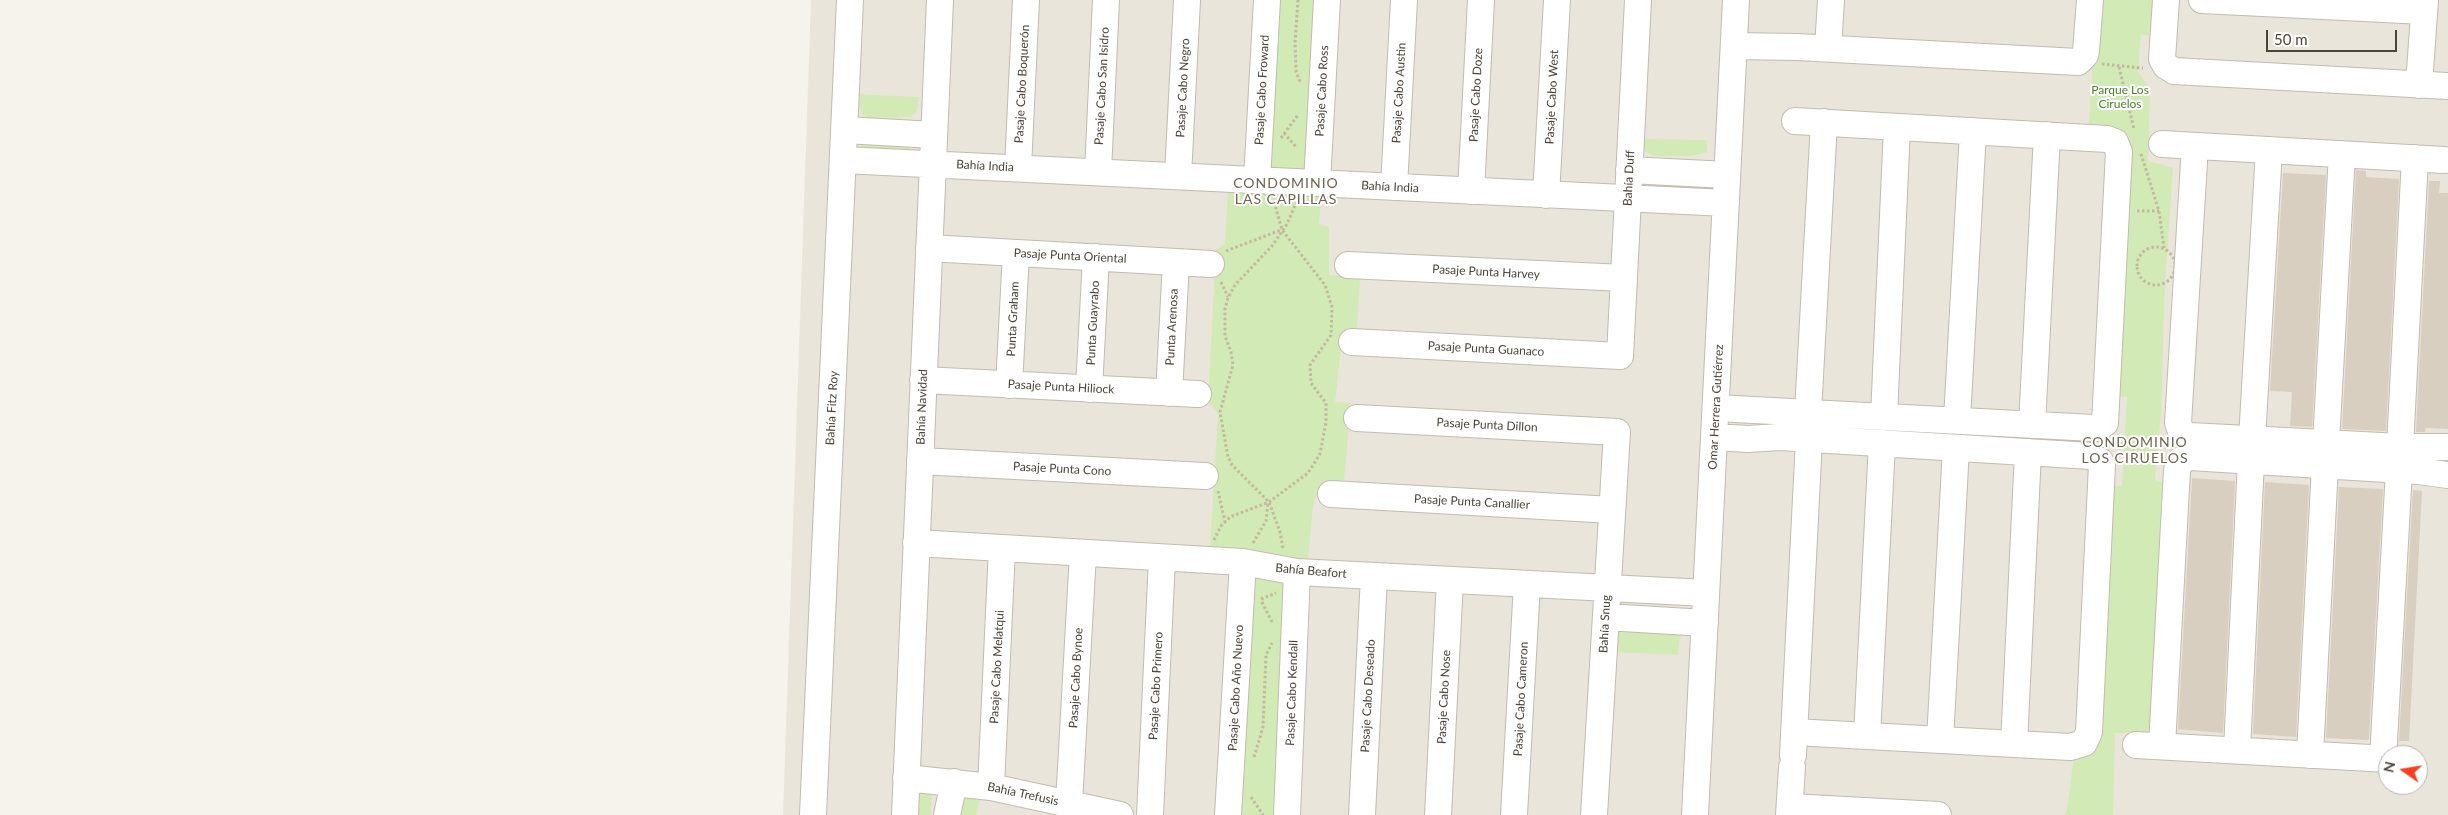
<!DOCTYPE html>
<meta charset="utf-8">
<style>
body{margin:0}
#map{position:relative;width:2448px;height:815px;overflow:hidden;background:#f6f3ec;font-family:Lato,sans-serif}
canvas{display:block}
.north{position:absolute;left:2378px;top:745px;width:50px;height:50px;box-sizing:border-box;background:#fff;border:1px solid #b7b4b0;border-radius:50%;rotate:283deg;font-size:14px;font-weight:700;line-height:20px;text-align:center;color:#4b4439}
.north::after{content:'';display:block;margin:auto;width:18px;height:22px;background:#fc3f1d;clip-path:polygon(50% 0,100% 100%,50% 72%,0 100%)}
.scale{position:absolute;left:2266px;top:30px;width:131px;height:22px;box-sizing:border-box;border:2px solid #4b4439;border-top:0;padding-left:6px;font-size:15px;line-height:18px;white-space:nowrap;color:#4b4439;-webkit-text-stroke:4px #fff;paint-order:stroke}
</style>
<div id="map">
<canvas width="2448" height="815"></canvas>
<div class="north">N</div>
<div class="scale">50 m</div>
</div>
<script>
const c = document.querySelector('canvas').getContext('2d');
c.lineJoin = 'round';
function fillPath(path, color) { c.fillStyle = color; c.fill(path, 'evenodd'); }
const shape = rows => new Path2D(rows.map(r => 'M' + r).join(''));
function stroke(path, color, width, dash) { c.strokeStyle = color; c.lineWidth = width; c.lineCap = dash ? 'butt' : 'round'; c.setLineDash(dash || []); c.stroke(path); }
function label(font, color, halo, rows, align = 'center') {
  c.font = font + ' Lato,sans-serif'; c.lineWidth = 4; c.setLineDash([]); c.textBaseline = 'middle'; c.strokeStyle = halo; c.fillStyle = color; for (const [text, x, y, turn = 0] of rows) {
    c.save(); c.translate(x, y); c.rotate((+turn || 0) * Math.PI / 180); c.textAlign = isNaN(turn) ? turn : align; if (halo) c.strokeText(text, 0, 0); c.fillText(text, 0, 0); c.restore();
  }
}
fillPath(shape([
 [811,0,2448,0,2448,815,783,815],
 [2388,755,2418,755,2418,785,2388,785]
]), '#eae5da');
fillPath(shape([
 [1271,0,1322,0,1311,177,1262,172],
 [2096,0,2156,0,2154,36,2141,35,2138,72,2150,89,2148,161,2173,168,2165,284,2161,412,2155,480,2166,484,2153,732,2115,733,2113,815,2064,815,2067,810,2108,486,2122,486,2127,397,2111,396,2123,139,2111,125,2089,124],
 [856,94,919,97,917,111,910,117,869,118,862,114],
 [1639,139,1707,140,1707,152,1691,156,1653,156,1645,151],
 [860,141,910,141,910,152,861,153],
 [1228,186,1322,190,1319,224,1329,227,1329,275,1360,277,1357,329,1343,330,1335,402,1351,403,1344,480,1320,484,1313,505,1308,561,1210,548,1218,413,1208,401,1216,250,1225,244],
 [1249,578,1290,584,1279,815,1234,815],
 [1621,628,1672,630,1680,635,1678,655,1612,652,1613,634],
 [921,791,927,791,932,795,930,815,913,815,915,795],
 [970,794,981,796,976,815,958,815,962,799]
]), '#d2eab5');
fillPath(shape([
 [2356,170,2366,171,2366,177,2399,179,2386,431,2342,429],
 [2283,173,2326,175,2312,427,2290,426,2292,392,2270,391],
 [2429,181,2440,181,2439,193,2448,193,2448,429,2426,428,2425,432,2416,432],
 [2192,478,2235,481,2223,733,2178,729],
 [2265,482,2309,485,2296,737,2253,734],
 [2339,487,2383,489,2369,739,2367,740,2326,738],
 [2413,490,2422,491,2409,741,2399,741]
]), '#d8cfc1');
const minor = shape([
 [2166,0,2162,59,2166,66,2174,71,2448,86],
 [2202,0,2424,11],
 [1734,46,1797,47,2078,62,2085,55,2086,51,2090,0],
 [1828,48,1831,0],
 [2419,85,2425,0],
 [845,130,934,135],
 [2162,144,2444,160],
 [2195,146,2178,423,2182,434,2190,436,2400,447,2448,447],
 [843,160,1726,203],
 [1018,168,1026,0],
 [1629,170,1727,175],
 [1098,172,1106,0],
 [1178,176,1187,0],
 [1257,180,1267,0],
 [1317,183,1327,0],
 [1394,187,1404,0],
 [1471,191,1481,0],
 [1546,195,1557,0],
 [929,248,1211,264],
 [1348,265,1624,278],
 [1352,342,1620,356,1638,0],
 [923,380,1198,394],
 [1009,385,1016,253],
 [1089,389,1096,257],
 [1169,393,1176,262],
 [1716,408,2093,428,2098,428,2105,423,2119,152,2115,142,2107,139,1795,121],
 [1808,412,1824,122],
 [1884,416,1897,127],
 [1357,418,1617,432,1594,815],
 [1957,420,1973,131],
 [2032,425,2047,135],
 [1714,437,1748,439,1780,437,2091,456,2100,461,2102,465,2089,732,2084,743,2070,747,1794,732],
 [2252,439,2269,150],
 [2326,443,2342,154],
 [2400,447,2415,158],
 [920,461,1205,476],
 [1331,494,1612,510],
 [916,543,1243,562,1297,572,1706,593],
 [1606,617,1705,623],
 [1867,736,1882,443],
 [1940,740,1956,448],
 [2014,744,2028,452],
 [2136,745,2388,759],
 [2162,746,2177,470,2181,460,2190,457,2419,471,2448,475],
 [2237,750,2251,461],
 [1793,755,1809,439],
 [2310,755,2325,465],
 [2383,759,2399,470],
 [906,778,991,787,1120,815],
 [991,787,1002,548],
 [1069,804,1083,553],
 [1790,807,1938,815],
 [813,815,850,0],
 [905,815,940,0],
 [947,815,954,782],
 [1150,815,1162,558],
 [1228,815,1243,562],
 [1287,815,1297,572],
 [1362,815,1374,576],
 [1438,815,1450,580],
 [1514,815,1527,584],
 [1695,815,1736,0],
 [1789,815,1792,767]
]);
stroke(minor, '#c2bbae', 28);
stroke(shape([
 [1298,0,1295,43,1296,71,1300,82],
 [2102,64,2143,68],
 [2119,67,2134,129],
 [1284,133,1297,148],
 [1281,138,1298,115],
 [2141,154,2159,211,2164,248],
 [2137,211,2159,211],
 '2137 266a19 19 0 1 1 38 0a19 19 0 1 1-38 0Z',
 [1226,251,1281,230],
 [1221,282,1228,297],
 [2115,443,2166,447],
 [1218,491,1225,522],
 [1214,540,1221,526,1230,517,1269,502,1308,473,1320,454,1326,422,1326,403,1311,383,1310,365,1331,335,1332,307,1325,285,1282,230,1274,202],
 [1253,543,1266,521,1268,503],
 [1283,548,1280,532,1269,502,1232,465,1228,457,1220,412,1233,365,1231,352,1225,336,1225,309,1228,298,1235,285,1272,246,1287,224,1296,203],
 [1261,599,1276,593],
 [1262,602,1273,624],
 [1254,757,1263,727,1266,655,1272,643],
 [1251,797,1263,815]
]), '#c4b79f', 3, [2.5, 2.5]);
stroke(minor, '#fff', 26);
label('12px', '#4b4439', '#fff', [
 ["Pasaje Cabo Boquerón",1022,84,-87],
 ["Pasaje Cabo San Isidro",1102,86,-87],
 ["Pasaje Cabo Negro",1183,88,-87],
 ["Pasaje Cabo Froward",1262,90,-87],
 ["Pasaje Cabo Ross",1322,91,-87],
 ["Pasaje Cabo Austin",1399,93,-87],
 ["Pasaje Cabo Doze",1476,95,-87],
 ["Pasaje Cabo West",1552,97,-87],
 ["Bahía India",985,166,3],
 ["Bahía Duff",1629,178,-87],
 ["Bahía India",1390,187,3],
 ["Pasaje Punta Oriental",1070,256,3],
 ["Pasaje Punta Harvey",1486,272,3],
 ["Punta Graham",1013,319,-87],
 ["Punta Guayrabo",1093,323,-87],
 ["Punta Arenosa",1172,327,-87],
 ["Pasaje Punta Guanaco",1486,349,3],
 ["Pasaje Punta Hiliock",1061,387,3],
 ["Bahía Navidad",922,407,-88],
 ["Omar Herrera Gutiérrez",1716,407,-87],
 ["Bahía Fitz Roy",832,408,-87],
 ["Pasaje Punta Dillon",1487,425,3],
 ["Pasaje Punta Cono",1062,469,3],
 ["Pasaje Punta Canallier",1472,502,3],
 ["Bahía Beafort",1311,571,5],
 ["Bahía Snug",1605,624,-87],
 ["Pasaje Cabo Melatqui",997,667,-87],
 ["Pasaje Cabo Bynoe",1076,678,-87],
 ["Pasaje Cabo Primero",1156,686,-87],
 ["Pasaje Cabo Año Nuevo",1236,688,-87],
 ["Pasaje Cabo Kendall",1292,693,-88],
 ["Pasaje Cabo Deseado",1368,696,-87],
 ["Pasaje Cabo Nose",1444,697,-87],
 ["Pasaje Cabo Cameron",1521,699,-87],
 ["Bahía Trefusis",1023,794,12]
]);
label('12px', '#4a7f2a', '#fff', [
 ["Parque Los",2120,90],
 ["Ciruelos",2120,104]
]);
c.letterSpacing = '1px';
label('14px', '#6e6250', '#fff', [
 ["CONDOMINIO",1286,183],
 ["LAS CAPILLAS",1286,199],
 ["CONDOMINIO",2135,442],
 ["LOS CIRUELOS",2135,458]
]);
c.letterSpacing = '0px';
</script>
